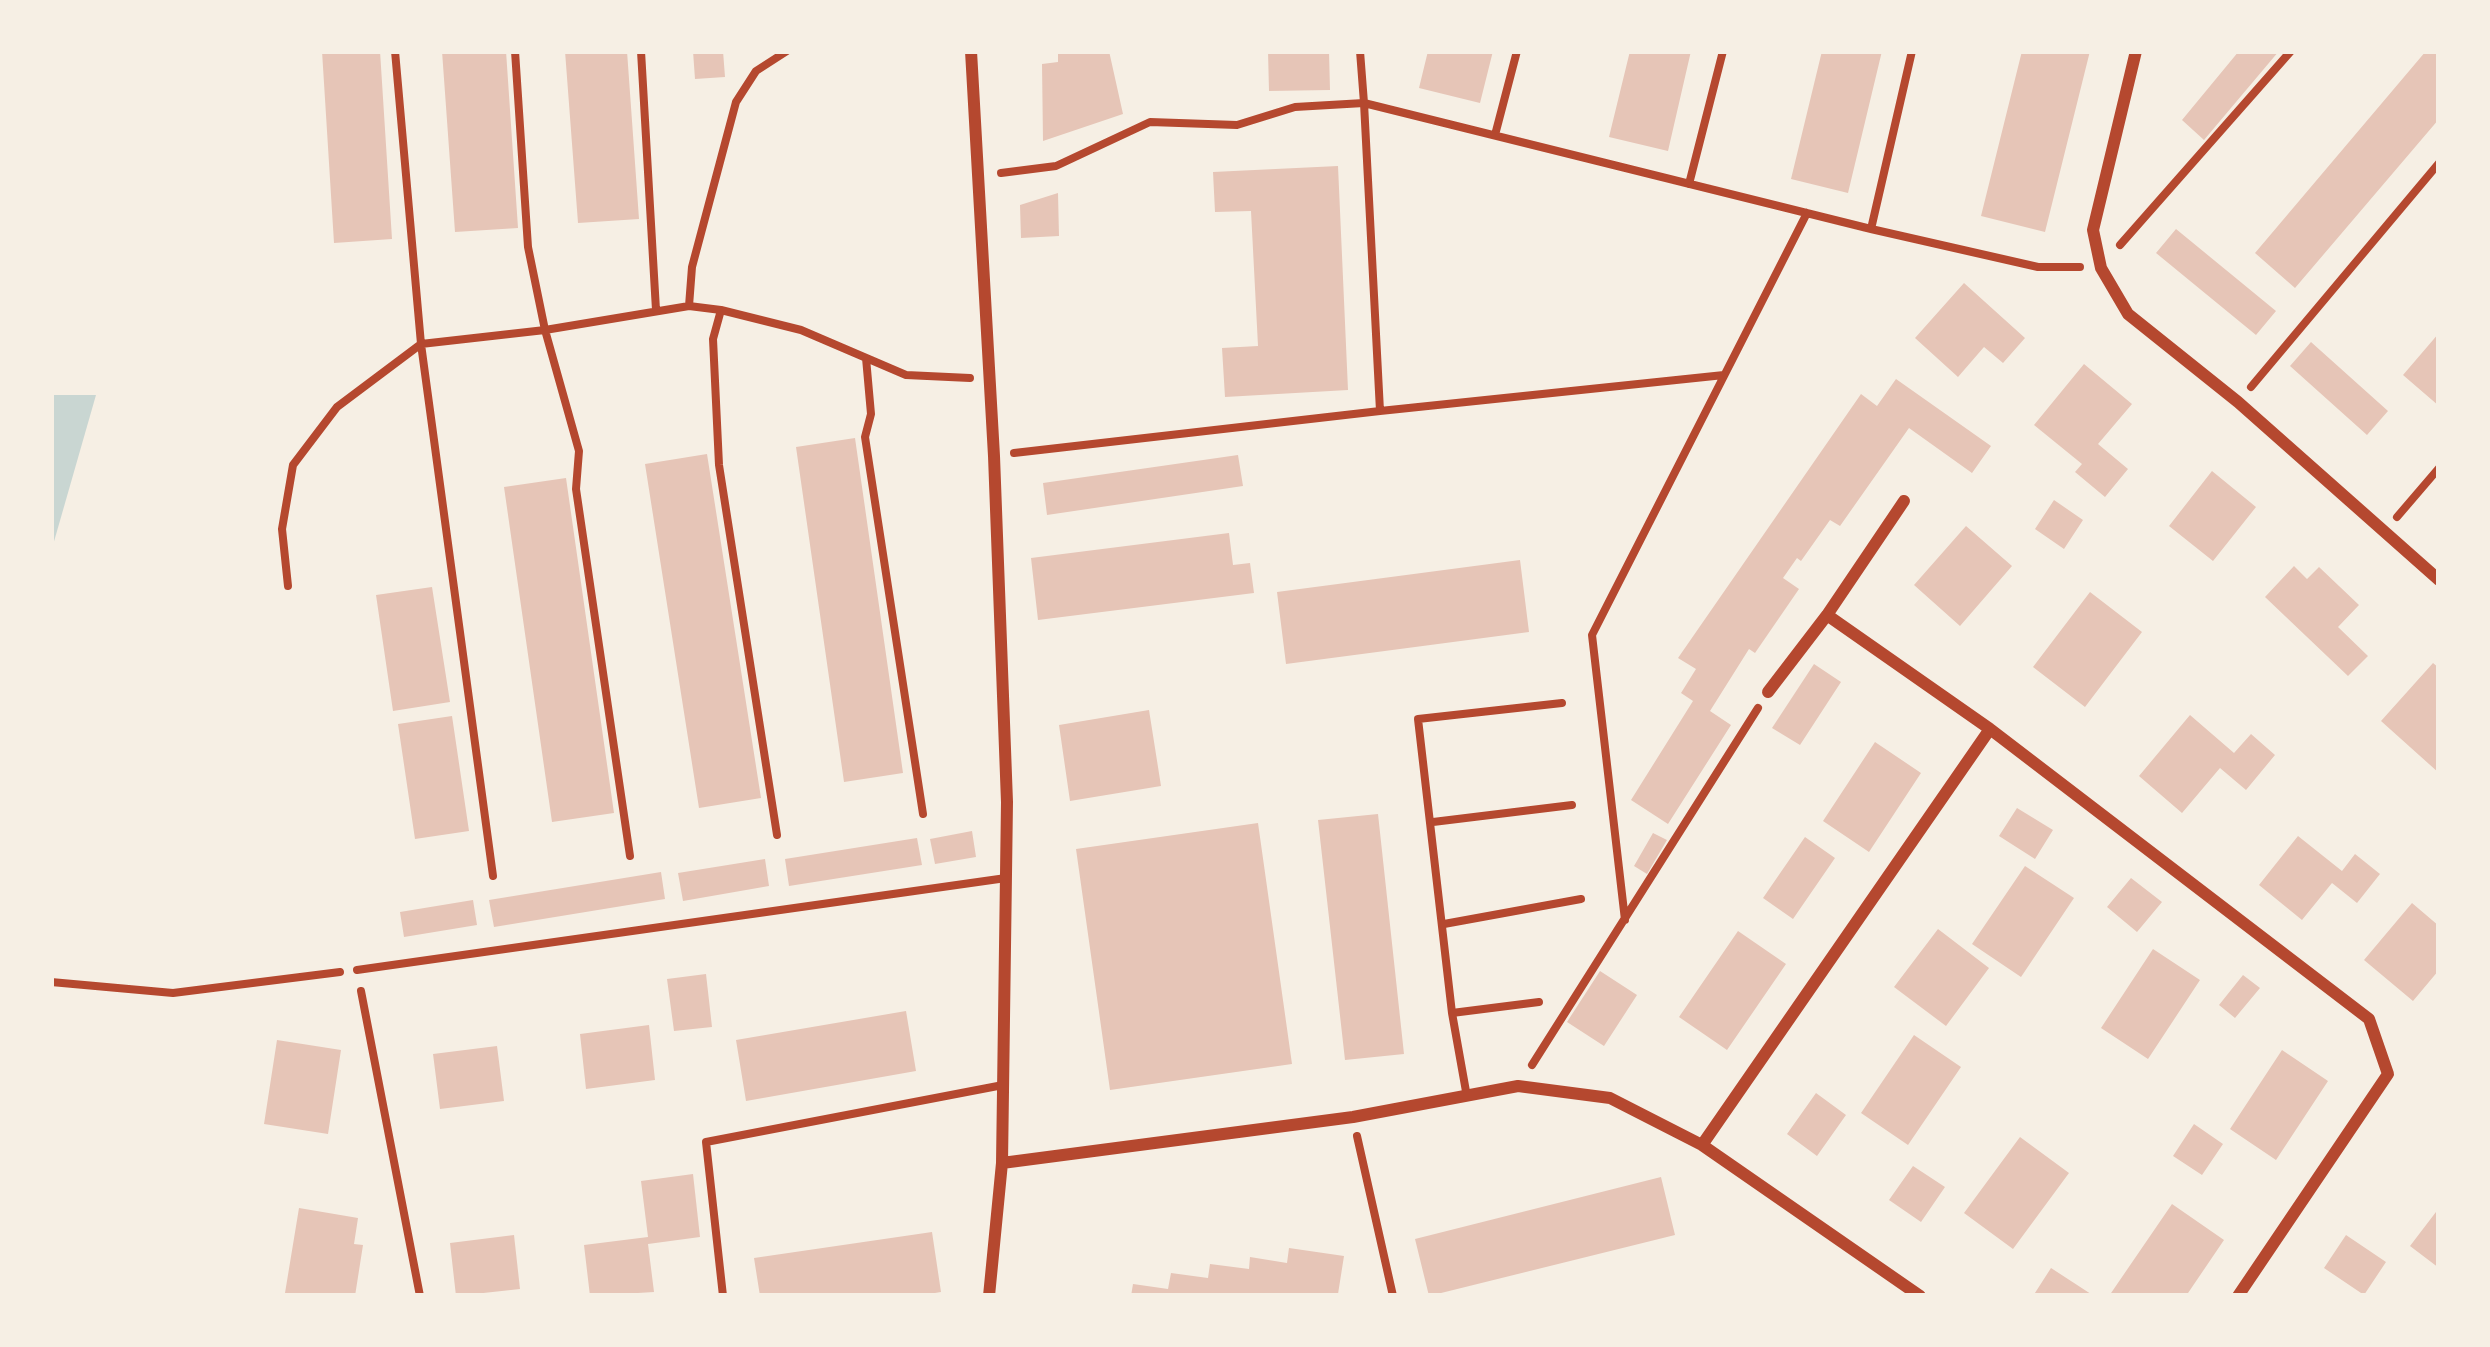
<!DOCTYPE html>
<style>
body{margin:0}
#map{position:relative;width:2490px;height:1347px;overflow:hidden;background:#f6efe4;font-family:"Open Sans",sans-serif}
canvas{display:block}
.frame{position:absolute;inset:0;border:54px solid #f6efe4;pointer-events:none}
</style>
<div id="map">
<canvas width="2490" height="1347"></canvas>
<div class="frame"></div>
</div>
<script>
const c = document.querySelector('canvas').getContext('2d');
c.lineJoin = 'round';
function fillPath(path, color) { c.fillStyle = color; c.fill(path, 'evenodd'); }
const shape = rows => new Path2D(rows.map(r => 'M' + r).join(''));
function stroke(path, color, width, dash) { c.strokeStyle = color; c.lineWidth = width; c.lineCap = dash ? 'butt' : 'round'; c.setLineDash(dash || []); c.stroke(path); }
fillPath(shape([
 [51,395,96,395,51,552]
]), '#c9d6d2');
fillPath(shape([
 [322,51,380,51,392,239,334,243],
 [442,51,506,51,518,228,455,232],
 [565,51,627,51,639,219,578,223],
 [693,51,723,51,725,77,695,79],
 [1058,51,1109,51,1123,114,1043,141,1042,64,1058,62],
 [1268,51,1329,51,1330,90,1269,91],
 [1428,51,1493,51,1480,103,1419,88],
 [1630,51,1691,51,1668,151,1609,137],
 [1822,51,1882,51,1848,193,1791,179],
 [2022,51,2090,51,2045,232,1981,216],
 [2239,51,2279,51,2204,140,2182,120],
 [2426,51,2439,51,2439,119,2295,288,2255,253],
 [1338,166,1348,390,1225,397,1222,348,1258,346,1251,211,1215,212,1213,172],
 [1058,193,1059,236,1021,238,1020,205],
 [2176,229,2276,311,2256,335,2156,253],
 [1964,283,2025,338,2003,363,1984,347,1958,377,1915,338],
 [2439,333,2439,406,2403,375],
 [2311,342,2388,411,2367,435,2290,366],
 [2084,364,2132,404,2098,444,2128,469,2105,497,2075,472,2082,464,2034,425],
 [1896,379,1991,446,1972,473,1909,428,1840,526,1830,520,1801,561,1797,558,1783,578,1799,589,1755,653,1749,649,1710,711,1731,725,1668,824,1631,800,1693,701,1681,693,1696,669,1678,658,1861,394,1877,406],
 [855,438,903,773,844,782,796,447],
 [707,454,761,798,699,808,645,464],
 [1238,455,1243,486,1047,515,1043,483],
 [2212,471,2256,507,2213,561,2169,526],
 [566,478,614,813,552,822,504,487],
 [2054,500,2083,520,2064,549,2035,529],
 [1966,526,2012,566,1960,626,1914,585],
 [1229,533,1233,565,1250,563,1254,593,1038,620,1031,558],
 [1520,560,1529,632,1286,664,1277,592],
 [2294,566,2307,579,2319,567,2359,605,2338,627,2368,656,2348,676,2265,597],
 [432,587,450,702,393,711,376,595],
 [2090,592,2142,632,2085,707,2033,667],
 [2433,663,2439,668,2439,773,2381,721],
 [1814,664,1841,682,1800,745,1772,728],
 [1149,710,1161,786,1070,801,1059,725],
 [2190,715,2234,753,2251,734,2275,755,2246,790,2220,768,2182,813,2139,776],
 [452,716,469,831,415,839,398,724],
 [1875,742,1921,773,1869,852,1823,821],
 [2017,808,2053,830,2035,859,1999,836],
 [1378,814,1404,1054,1345,1060,1318,820],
 [1258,823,1292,1064,1110,1090,1076,849],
 [972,831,976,857,935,864,930,839],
 [1653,833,1667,840,1647,874,1634,866],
 [2298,836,2342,871,2355,854,2380,874,2357,903,2332,883,2302,920,2259,885],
 [1805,837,1835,858,1793,919,1763,898],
 [917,838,922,865,789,886,785,859],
 [765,859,769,886,683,901,678,873],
 [2025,866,2074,898,2021,977,1972,944],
 [661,872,665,899,494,927,489,900],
 [2131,878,2162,902,2137,932,2107,907],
 [473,900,477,925,404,937,400,912],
 [2412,903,2439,926,2439,970,2413,1001,2364,960],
 [1938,929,1989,968,1946,1026,1894,987],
 [1738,931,1786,964,1727,1050,1679,1017],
 [2153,949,2200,980,2148,1059,2101,1028],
 [1600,971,1637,995,1604,1046,1567,1022],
 [706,974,712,1027,674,1031,667,979],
 [2243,975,2260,988,2235,1018,2219,1005],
 [906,1011,916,1071,746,1101,736,1040],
 [649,1025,655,1080,586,1089,580,1034],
 [1914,1035,1961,1067,1908,1145,1861,1113],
 [277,1040,341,1050,328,1134,264,1124],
 [497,1046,504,1101,440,1109,433,1054],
 [2282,1050,2328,1081,2276,1160,2230,1129],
 [1816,1093,1846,1115,1817,1156,1787,1134],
 [2194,1124,2223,1144,2202,1175,2173,1156],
 [2020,1137,2069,1173,2013,1249,1964,1213],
 [1913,1166,1945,1187,1921,1222,1889,1200],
 [693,1174,700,1237,648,1244,654,1292,590,1296,584,1245,648,1237,641,1181],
 [1661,1177,1675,1235,1429,1296,1415,1239],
 [2172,1204,2224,1240,2186,1296,2109,1296],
 [299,1208,358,1218,354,1244,363,1245,355,1296,285,1293],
 [2439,1208,2439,1268,2410,1246],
 [932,1232,941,1292,917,1296,760,1296,754,1258],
 [514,1235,520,1289,456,1296,450,1243],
 [2346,1235,2386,1262,2364,1295,2324,1268],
 [1289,1248,1344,1256,1338,1294,1131,1296,1133,1284,1168,1289,1171,1273,1208,1278,1210,1264,1249,1269,1250,1257,1287,1263],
 [2051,1268,2094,1296,2033,1296]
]), '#e6c5b7');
stroke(shape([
 [395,51,421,344,493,876],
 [515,51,528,247,545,330,579,451,576,489,630,856],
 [641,51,656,310],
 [1495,135,1517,51],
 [1001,173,1056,166,1150,122,1237,125,1295,107,1364,103,1360,51],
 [1689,184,1723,51],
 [1871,229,1912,51],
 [2120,245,2291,51],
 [689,306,692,267,736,102,756,71,787,51],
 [721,310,713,339,719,465,777,835],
 [866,358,871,414,865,437,923,814],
 [2251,387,2439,163],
 [1380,411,1724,375],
 [1014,453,1380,411,1364,103,1871,229,2038,267,2080,267],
 [2397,517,2439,468],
 [288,586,282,529,293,465,337,407,421,344,545,330,689,306,721,310,801,330,906,375,970,378],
 [1625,920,1592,635,1807,213],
 [51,982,173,993,340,972],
 [361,991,420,1296],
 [1532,1065,1758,708],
 [1357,1136,1393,1296]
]), '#b5482f', 8);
stroke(shape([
 [1433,822,1572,805],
 [1444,924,1581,899],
 [357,970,1006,878],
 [1452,1013,1539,1002],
 [1467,1097,1452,1013,1418,719,1562,703],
 [723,1296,706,1142,1003,1085]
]), '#b5482f', 8);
stroke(shape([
 [971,51,994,456,1007,802,1002,1163,989,1296],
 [2136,51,2093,230,2101,268,2128,314,2238,402,2439,580],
 [1827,615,1990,729,2369,1019,2388,1074,2238,1296],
 [1768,692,1827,615,1904,501],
 [1702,1145,1990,729],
 [1002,1163,1353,1117,1518,1086,1610,1098,1702,1145,1920,1296]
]), '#b5482f', 12);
</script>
